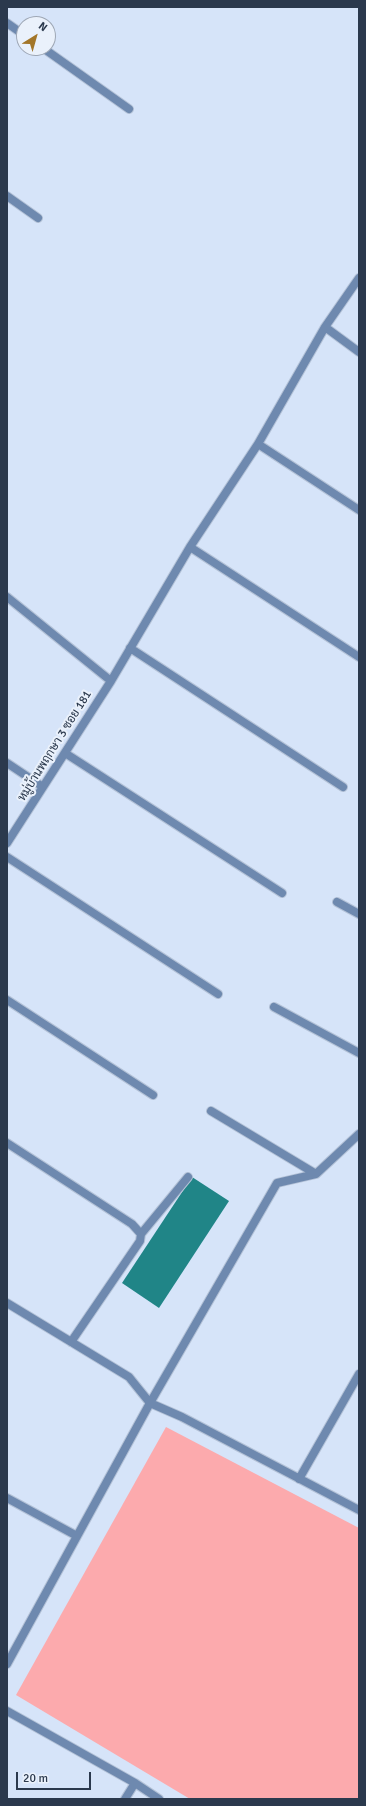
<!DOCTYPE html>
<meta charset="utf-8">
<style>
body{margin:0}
#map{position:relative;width:366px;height:1806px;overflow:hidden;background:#d6e4f9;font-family:Signika,sans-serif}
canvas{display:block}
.frame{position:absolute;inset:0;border:8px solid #2b394d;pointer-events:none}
.north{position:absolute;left:16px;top:16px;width:40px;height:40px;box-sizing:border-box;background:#eaf1fb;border:1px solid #9ea7b5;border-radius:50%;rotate:37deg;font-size:11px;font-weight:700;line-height:16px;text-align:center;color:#2b394d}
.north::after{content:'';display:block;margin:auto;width:14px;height:18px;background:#a37628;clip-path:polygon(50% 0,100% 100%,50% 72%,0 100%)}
.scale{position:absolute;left:16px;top:1772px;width:75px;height:18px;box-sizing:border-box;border:2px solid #2b394d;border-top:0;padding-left:5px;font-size:12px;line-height:14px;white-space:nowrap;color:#2b394d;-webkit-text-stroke:3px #eaf1fb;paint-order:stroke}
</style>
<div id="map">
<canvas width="366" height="1806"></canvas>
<div class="frame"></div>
<div class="north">N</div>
<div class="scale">20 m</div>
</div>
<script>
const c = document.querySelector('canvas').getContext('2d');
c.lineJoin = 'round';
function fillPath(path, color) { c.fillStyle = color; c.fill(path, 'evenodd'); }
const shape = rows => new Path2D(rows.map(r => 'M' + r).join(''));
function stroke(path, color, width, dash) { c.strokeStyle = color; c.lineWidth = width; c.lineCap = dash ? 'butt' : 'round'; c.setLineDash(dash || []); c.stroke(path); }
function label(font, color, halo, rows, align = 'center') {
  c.font = font + ' Signika,Sarabun,sans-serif'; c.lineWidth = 4; c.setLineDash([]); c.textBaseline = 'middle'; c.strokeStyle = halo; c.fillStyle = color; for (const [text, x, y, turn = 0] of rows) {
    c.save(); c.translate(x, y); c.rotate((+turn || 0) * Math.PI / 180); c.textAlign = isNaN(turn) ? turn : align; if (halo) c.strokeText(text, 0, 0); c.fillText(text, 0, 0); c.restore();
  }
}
fillPath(shape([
 [166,1427,359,1528,359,1799,190,1799,16,1695]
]), '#fcaaad');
fillPath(shape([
 [192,1177,229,1201,159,1308,122,1283]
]), '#208587');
const street = shape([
 [7,23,24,35],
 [43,48,129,109],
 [7,196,38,218],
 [325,327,359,352],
 [258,444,359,510],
 [190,547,359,657],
 [7,597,111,681],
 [130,648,343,787],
 [65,753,282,893],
 [7,763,43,787],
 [7,843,111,681,190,547,258,444,325,327,359,278],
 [7,857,218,994],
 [337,902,359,914],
 [7,1000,153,1095],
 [274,1007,359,1053],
 [211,1111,316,1174],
 [359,1134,316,1174,277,1183,150,1403,182,1417,359,1510],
 [7,1143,132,1224,141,1234,140,1241,71,1342],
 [141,1234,188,1177],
 [7,1303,129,1377,150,1403,7,1664],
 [299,1479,359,1374],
 [7,1498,77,1536],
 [7,1711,135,1783,159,1799],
 [125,1799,135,1783]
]);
stroke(street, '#b4c2d7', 10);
stroke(street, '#6e89af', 8);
label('12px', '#2b394d', '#eaf1fb', [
 ["หมู่บ้านพฤกษา 3 ซอย 181",55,746,-58]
]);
</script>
